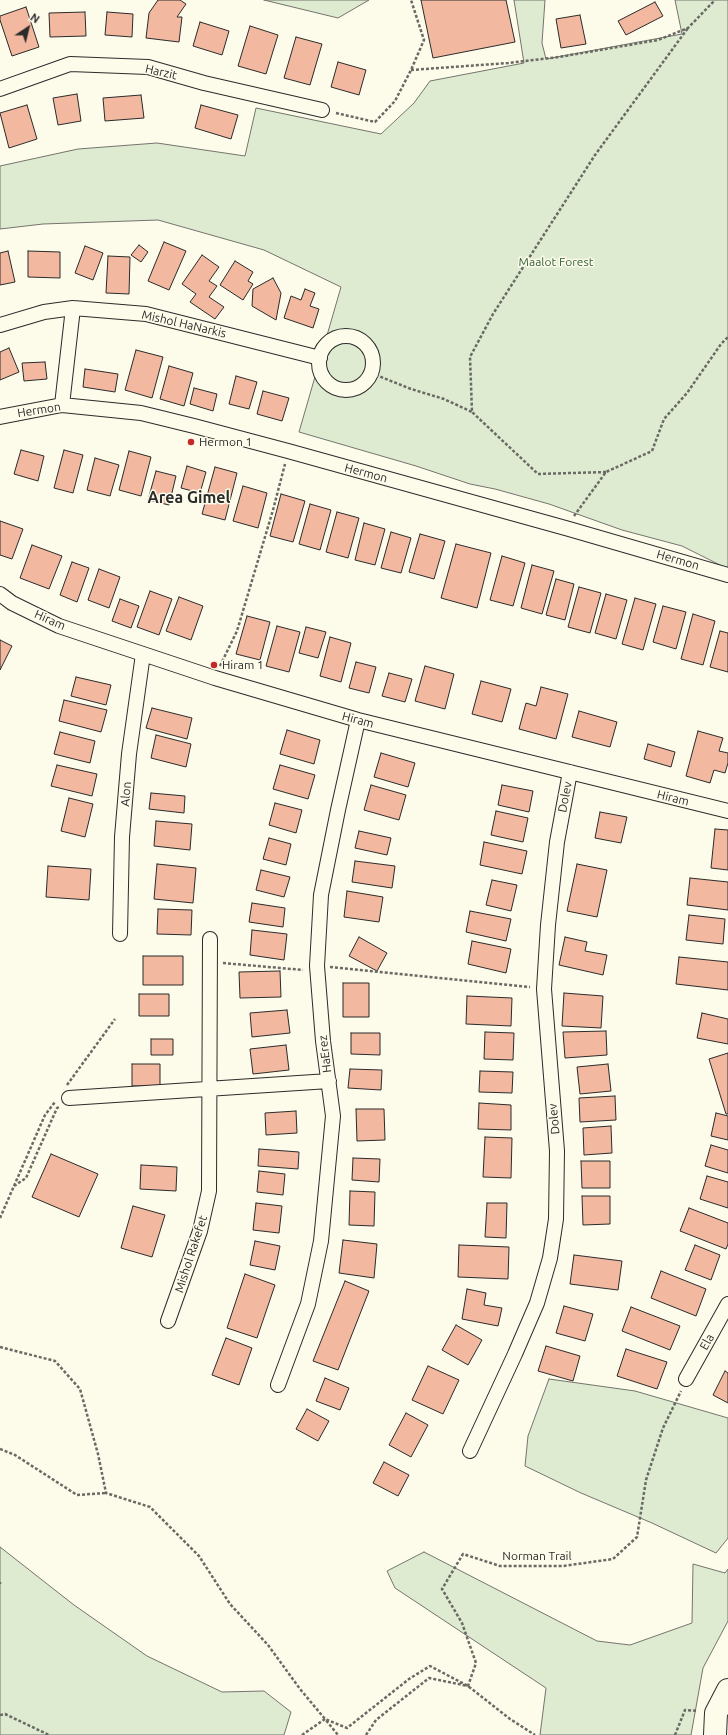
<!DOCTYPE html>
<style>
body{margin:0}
#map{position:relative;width:728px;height:1735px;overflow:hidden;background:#fdfbea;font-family:Ubuntu,sans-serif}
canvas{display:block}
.north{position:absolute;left:8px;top:8px;width:40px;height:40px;-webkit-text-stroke:3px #fdfbea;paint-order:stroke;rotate:35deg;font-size:11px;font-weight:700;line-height:16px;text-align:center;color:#2b2b2b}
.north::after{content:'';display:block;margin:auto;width:14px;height:18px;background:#2b2b2b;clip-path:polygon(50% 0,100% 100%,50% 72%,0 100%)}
</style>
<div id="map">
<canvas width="728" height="1735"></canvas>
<div class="north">N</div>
</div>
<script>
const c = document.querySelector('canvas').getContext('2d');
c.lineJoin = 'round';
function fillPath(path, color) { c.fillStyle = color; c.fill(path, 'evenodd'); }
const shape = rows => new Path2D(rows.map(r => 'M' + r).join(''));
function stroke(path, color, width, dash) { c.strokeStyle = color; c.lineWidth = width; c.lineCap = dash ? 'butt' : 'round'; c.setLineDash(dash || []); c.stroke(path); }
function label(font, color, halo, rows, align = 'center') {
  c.font = font + ' Ubuntu,sans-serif'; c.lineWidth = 3; c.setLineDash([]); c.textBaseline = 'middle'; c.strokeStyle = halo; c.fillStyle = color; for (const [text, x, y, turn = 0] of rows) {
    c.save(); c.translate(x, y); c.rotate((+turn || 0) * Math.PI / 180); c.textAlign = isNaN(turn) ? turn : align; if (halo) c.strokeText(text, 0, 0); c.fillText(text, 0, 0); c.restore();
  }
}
const green = shape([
 [264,0,369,0,338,18,264,0],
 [514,0,545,0,542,43,546,59,682,34,675,0,728,0,728,569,682,546,622,530,549,504,495,489,470,484,416,466,299,432,341,287,264,250,158,220,43,224,0,229,0,166,78,149,157,143,245,156,256,108,381,134,414,103,430,81,524,63,514,0],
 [549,1379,635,1391,728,1418,728,1538,716,1553,652,1523,581,1493,525,1466,528,1436,549,1379],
 [0,1547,74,1605,147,1656,222,1692,264,1691,291,1712,284,1735,0,1735,0,1547],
 [424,1552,597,1641,630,1645,692,1623,693,1564,725,1573,728,1569,728,1621,703,1668,691,1735,540,1735,546,1688,395,1588,387,1571,424,1552]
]);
fillPath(green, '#deebd1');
stroke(green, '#74746e', 1);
const building = shape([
 [158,0,180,0,186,4,177,17,182,17,179,42,146,38,149,13,158,0],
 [421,0,506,0,515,42,433,58,421,0],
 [655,2,663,16,626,35,618,21,655,2],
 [26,7,39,47,12,56,0,20,0,16,26,7],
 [85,12,86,36,50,37,49,13,85,12],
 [107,12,133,14,132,37,105,35,107,12],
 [580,15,586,44,561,48,556,19,580,15],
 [200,22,229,31,222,55,193,46,200,22],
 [250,26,278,35,266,74,238,66,250,26],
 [296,37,322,44,310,85,284,78,296,37],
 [338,62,366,70,359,95,331,87,338,62],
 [77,94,81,121,58,125,53,98,77,94],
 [141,95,144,118,105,121,103,98,141,95],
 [27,105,37,139,9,148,0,113,27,105],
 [201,105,238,115,231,139,195,128,201,105],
 [164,242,186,251,169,290,148,281,164,242],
 [139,245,148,252,141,262,131,255,139,245],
 [85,246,103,253,93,280,75,273,85,246],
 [8,251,15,282,0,285,0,253,8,251],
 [28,251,60,252,60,278,28,277,28,251],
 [202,255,219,267,209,281,217,286,209,297,224,307,215,319,190,302,196,294,182,284,202,255],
 [108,256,130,257,129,294,106,293,108,256],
 [235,261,253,272,248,281,253,284,243,300,220,285,235,261],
 [273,278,281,293,276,320,252,306,253,289,273,278],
 [305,289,315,293,310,306,319,309,313,328,284,318,291,296,301,300,305,289],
 [9,348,19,372,0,380,0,352,9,348],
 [136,350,163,357,152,398,125,390,136,350],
 [45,362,47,379,24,381,22,363,45,362],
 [169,366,193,373,184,406,160,399,169,366],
 [85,369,118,374,115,392,83,387,85,369],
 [236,376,257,382,249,409,229,404,236,376],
 [194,388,217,394,213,411,190,404,194,388],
 [263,391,289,398,282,421,257,414,263,391],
 [21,450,44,456,38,481,14,474,21,450],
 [64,450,83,455,73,493,54,488,64,450],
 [129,451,151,457,141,496,119,490,129,451],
 [95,458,119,465,110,496,87,490,95,458],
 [187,466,206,472,200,493,181,488,187,466],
 [215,467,237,473,225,520,202,514,215,467],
 [156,471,176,476,169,505,148,500,156,471],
 [243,486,267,493,258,528,233,521,243,486],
 [281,494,305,501,293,542,270,536,281,494],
 [310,504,331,510,320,550,299,544,310,504],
 [337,512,359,518,348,558,326,552,337,512],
 [0,521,23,529,12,559,0,555,0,521],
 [364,523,385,529,375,565,355,560,364,523],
 [391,532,411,538,401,573,381,568,391,532],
 [420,534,445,541,434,579,409,572,420,534],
 [456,544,491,553,477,608,441,598,456,544],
 [32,545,62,556,49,589,20,578,32,545],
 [502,556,525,563,513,606,490,600,502,556],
 [72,562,89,568,77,602,60,595,72,562],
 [532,565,554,571,542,614,521,608,532,565],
 [99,569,120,577,109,608,88,600,99,569],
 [556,579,574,584,565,620,546,615,556,579],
 [579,587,601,593,590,633,568,627,579,587],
 [150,591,172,599,159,635,137,627,150,591],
 [606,594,627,600,616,639,595,633,606,594],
 [179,597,203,606,191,640,166,631,179,597],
 [635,598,656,604,643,650,622,644,635,598],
 [120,599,139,606,131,628,112,621,120,599],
 [663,606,686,612,676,649,653,642,663,606],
 [693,614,715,621,703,665,681,659,693,614],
 [247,616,270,622,260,660,236,654,247,616],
 [277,626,300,632,289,672,266,666,277,626],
 [306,627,326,632,318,658,299,653,306,627],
 [720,631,728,633,728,672,710,667,720,631],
 [330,637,351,643,341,682,320,676,330,637],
 [0,640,12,646,0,670,0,640],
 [356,662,376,667,369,693,349,688,356,662],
 [425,666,454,674,445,709,415,701,425,666],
 [389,673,412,679,405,702,382,696,389,673],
 [76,677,111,685,106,705,71,696,76,677],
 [481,681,511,689,502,722,472,714,481,681],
 [541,687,568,694,556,739,519,729,526,703,536,706,541,687],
 [64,700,107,710,101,732,59,721,64,700],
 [152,708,192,718,187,739,146,728,152,708],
 [579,711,617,722,610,747,572,737,579,711],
 [287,730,320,740,314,764,280,754,287,730],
 [698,731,723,738,719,751,728,753,728,763,725,773,714,770,710,783,686,776,698,731],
 [60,732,95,741,90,763,54,754,60,732],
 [156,735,191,744,186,767,151,758,156,735],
 [648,744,675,752,671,767,644,759,648,744],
 [381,753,415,763,408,787,374,777,381,753],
 [57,765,97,774,92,796,51,786,57,765],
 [280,765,315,775,308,799,273,789,280,765],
 [371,785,406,795,399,820,364,810,371,785],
 [502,785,533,791,529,812,498,805,502,785],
 [151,793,185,796,184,813,149,809,151,793],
 [69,798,93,804,85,837,61,831,69,798],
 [275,803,302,810,296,833,269,825,275,803],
 [496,811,528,818,523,842,491,835,496,811],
 [600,812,627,817,621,843,595,838,600,812],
 [156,821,192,824,190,850,154,846,156,821],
 [715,829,728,830,728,870,711,868,715,829],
 [359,831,391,838,387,855,355,848,359,831],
 [269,838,291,844,286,865,263,859,269,838],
 [484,842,527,851,522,874,480,865,484,842],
 [355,861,395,866,392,888,352,882,355,861],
 [157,864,196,868,193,903,154,899,157,864],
 [577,864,607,870,597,917,567,911,577,864],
 [48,866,91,869,89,900,46,897,48,866],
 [261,870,290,877,284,897,256,890,261,870],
 [690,878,728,882,728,910,687,905,690,878],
 [492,880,517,885,511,911,486,905,492,880],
 [347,891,383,897,379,922,344,917,347,891],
 [252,903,285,908,283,927,249,922,252,903],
 [158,909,192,910,191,935,157,934,158,909],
 [470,911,511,919,506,941,466,932,470,911],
 [689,915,725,919,723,944,686,940,689,915],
 [252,930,287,934,284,960,250,955,252,930],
 [359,937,387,953,377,971,349,956,359,937],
 [565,937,587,942,585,951,607,955,603,975,559,965,565,937],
 [472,941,511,949,506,973,468,964,472,941],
 [143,956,183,956,183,985,143,985,143,956],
 [679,957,728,962,728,990,676,984,679,957],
 [280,971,281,997,240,998,239,972,280,971],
 [343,983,369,983,369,1017,343,1017,343,983],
 [564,993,603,996,601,1028,562,1026,564,993],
 [139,994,169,994,169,1016,139,1016,139,994],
 [467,996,512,998,511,1026,466,1024,467,996],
 [287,1010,290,1033,252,1037,250,1013,287,1010],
 [702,1013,728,1019,728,1044,697,1038,702,1013],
 [606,1031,607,1055,565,1058,563,1032,606,1031],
 [485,1032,514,1033,513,1060,484,1059,485,1032],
 [351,1033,380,1033,380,1055,351,1054,351,1033],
 [151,1039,173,1039,173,1055,151,1055,151,1039],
 [286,1045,289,1070,253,1074,250,1049,286,1045],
 [728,1053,728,1114,726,1114,709,1059,728,1053],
 [132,1064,160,1064,160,1086,132,1086,132,1064],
 [608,1064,611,1091,580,1094,577,1067,608,1064],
 [350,1069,382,1070,381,1090,348,1088,350,1069],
 [480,1071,513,1072,512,1093,479,1092,480,1071],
 [615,1096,616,1120,580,1122,579,1098,615,1096],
 [479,1103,511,1105,511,1130,478,1129,479,1103],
 [356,1109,384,1109,385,1140,357,1141,356,1109],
 [296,1111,297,1133,266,1135,265,1113,296,1111],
 [716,1113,728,1116,728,1140,711,1136,716,1113],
 [611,1126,612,1153,584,1155,583,1128,611,1126],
 [485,1137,512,1138,511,1178,483,1177,485,1137],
 [711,1145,728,1150,728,1173,705,1166,711,1145],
 [259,1149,299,1152,298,1169,258,1166,259,1149],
 [51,1154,98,1174,79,1217,32,1197,51,1154],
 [353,1158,380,1159,379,1182,352,1180,353,1158],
 [581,1161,610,1161,610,1188,582,1188,581,1161],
 [141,1165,177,1167,176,1191,140,1189,141,1165],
 [259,1171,285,1174,283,1195,257,1192,259,1171],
 [707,1176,728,1182,728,1208,700,1199,707,1176],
 [350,1191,375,1192,374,1226,349,1225,350,1191],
 [582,1196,610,1196,610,1224,583,1225,582,1196],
 [256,1203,282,1206,279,1233,253,1230,256,1203],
 [487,1203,507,1203,506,1238,485,1237,487,1203],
 [133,1206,165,1215,152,1257,121,1248,133,1206],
 [689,1208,728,1223,728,1244,726,1249,680,1231,689,1208],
 [343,1240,377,1244,374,1278,339,1273,343,1240],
 [255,1241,280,1246,275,1270,250,1265,255,1241],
 [459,1245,509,1247,508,1279,458,1277,459,1245],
 [695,1245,720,1255,711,1280,685,1270,695,1245],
 [574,1255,622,1261,618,1290,570,1284,574,1255],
 [661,1271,706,1289,696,1316,651,1298,661,1271],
 [245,1274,275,1285,257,1338,227,1328,245,1274],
 [345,1281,369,1291,338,1370,313,1361,345,1281],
 [467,1289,486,1293,484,1305,502,1308,498,1326,462,1319,467,1289],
 [564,1306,593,1314,585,1341,556,1333,564,1306],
 [631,1307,680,1326,670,1350,622,1331,631,1307],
 [456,1325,482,1340,468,1365,442,1350,456,1325],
 [226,1338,252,1348,239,1385,212,1375,226,1338],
 [546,1346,580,1356,573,1381,538,1371,546,1346],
 [626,1349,667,1362,657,1389,617,1376,626,1349],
 [428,1366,459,1380,443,1414,412,1400,428,1366],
 [725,1371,728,1373,728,1403,713,1395,725,1371],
 [325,1378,349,1388,340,1410,316,1401,325,1378],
 [307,1409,329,1421,318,1441,296,1429,307,1409],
 [406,1413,428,1425,411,1457,389,1445,406,1413],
 [384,1462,409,1475,398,1496,373,1483,384,1462]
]);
fillPath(building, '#f2b8a0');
stroke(building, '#2b2b2b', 1);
const minor = shape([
 [0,89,70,64,148,67,204,83,322,110],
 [0,325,44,312,73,308,146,314,320,358],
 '319 363a27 27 0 1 1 54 0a27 27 0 1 1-54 0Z',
 [62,405,73,308],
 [0,417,62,405,141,413,194,426,288,451,569,529,728,575],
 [0,594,12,603,59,626,215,678,358,720,728,811],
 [120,934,122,837,129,754,143,654],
 [69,1098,329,1081],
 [168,1321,200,1231,209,1191,210,939],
 [686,1379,728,1304],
 [278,1385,308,1304,321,1241,333,1116,323,1041,317,966,321,895,338,810,358,720],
 [470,1451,515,1354,537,1303,550,1258,556,1219,557,1151,544,989,548,925,557,842,570,772]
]);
const primary = shape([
 [715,1735,716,1713,728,1690]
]);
stroke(minor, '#2b2b2b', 16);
stroke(primary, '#2b2b2b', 24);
stroke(shape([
 [411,70,508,63,559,57,658,40,688,28,715,0],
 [336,113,375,122,395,101,411,70,424,40,411,0],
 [371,373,411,389,444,399,472,412],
 [606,472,538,474,472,412,470,357,493,314,595,155,688,28],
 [574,516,606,472,652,451,664,419,687,393,721,344,728,337],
 [220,666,237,631,273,510,285,464],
 [223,963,303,970],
 [330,967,530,987],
 [67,1085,115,1019],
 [14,1186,26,1178,57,1108,59,1107],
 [0,1218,45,1115,55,1102],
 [0,1347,55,1361,80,1389,98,1454,106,1493,150,1507,199,1556,230,1604,268,1645,300,1689,325,1719,347,1728,409,1679,430,1666,468,1686,510,1719,535,1735],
 [0,1449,15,1455,77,1495,106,1493],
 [0,1582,0,1584],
 [0,1715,5,1714,49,1735],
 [302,1735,325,1719,338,1735],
 [366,1735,376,1720,429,1678,468,1686,476,1663,462,1623,442,1589,463,1554,500,1566,563,1566,613,1559,637,1537,646,1480,663,1428,681,1391],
 [675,1735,685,1710,698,1711]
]), '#6a6964', 2.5, [3, 2]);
stroke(minor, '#fdfbea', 14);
stroke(primary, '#fdfbea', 22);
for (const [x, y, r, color] of [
 [191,442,4,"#c62828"],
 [214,665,4,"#c62828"]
]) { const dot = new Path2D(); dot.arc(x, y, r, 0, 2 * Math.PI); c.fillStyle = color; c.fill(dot); stroke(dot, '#fdfbea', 1.5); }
label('12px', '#2b2b2b', '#fdfbea', [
 ["Harzit",161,72,13],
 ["Mishol HaNarkis",184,324,13],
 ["Hermon",39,410,-9],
 ["Hermon",366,473,15],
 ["Hermon",678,560,16],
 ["Hiram",50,620,24],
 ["Hiram",358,720,15],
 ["Alon",126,794,-85],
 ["Dolev",565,797,-79],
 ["Hiram",673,798,14],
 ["HaErez",325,1054,-97],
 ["Dolev",554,1119,-96],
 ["Mishol Rakefet",191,1254,-72],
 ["Ela",707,1342,-61],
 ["Norman Trail",537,1556]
]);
label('12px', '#34623c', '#fdfbea', [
 ["Maalot Forest",556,262]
]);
label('12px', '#2b2b2b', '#fdfbea', [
 ["Hermon 1",199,442],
 ["Hiram 1",222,665]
], 'left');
label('bold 16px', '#2b2b2b', '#fdfbea', [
 ["Area Gimel",189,498]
]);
</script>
